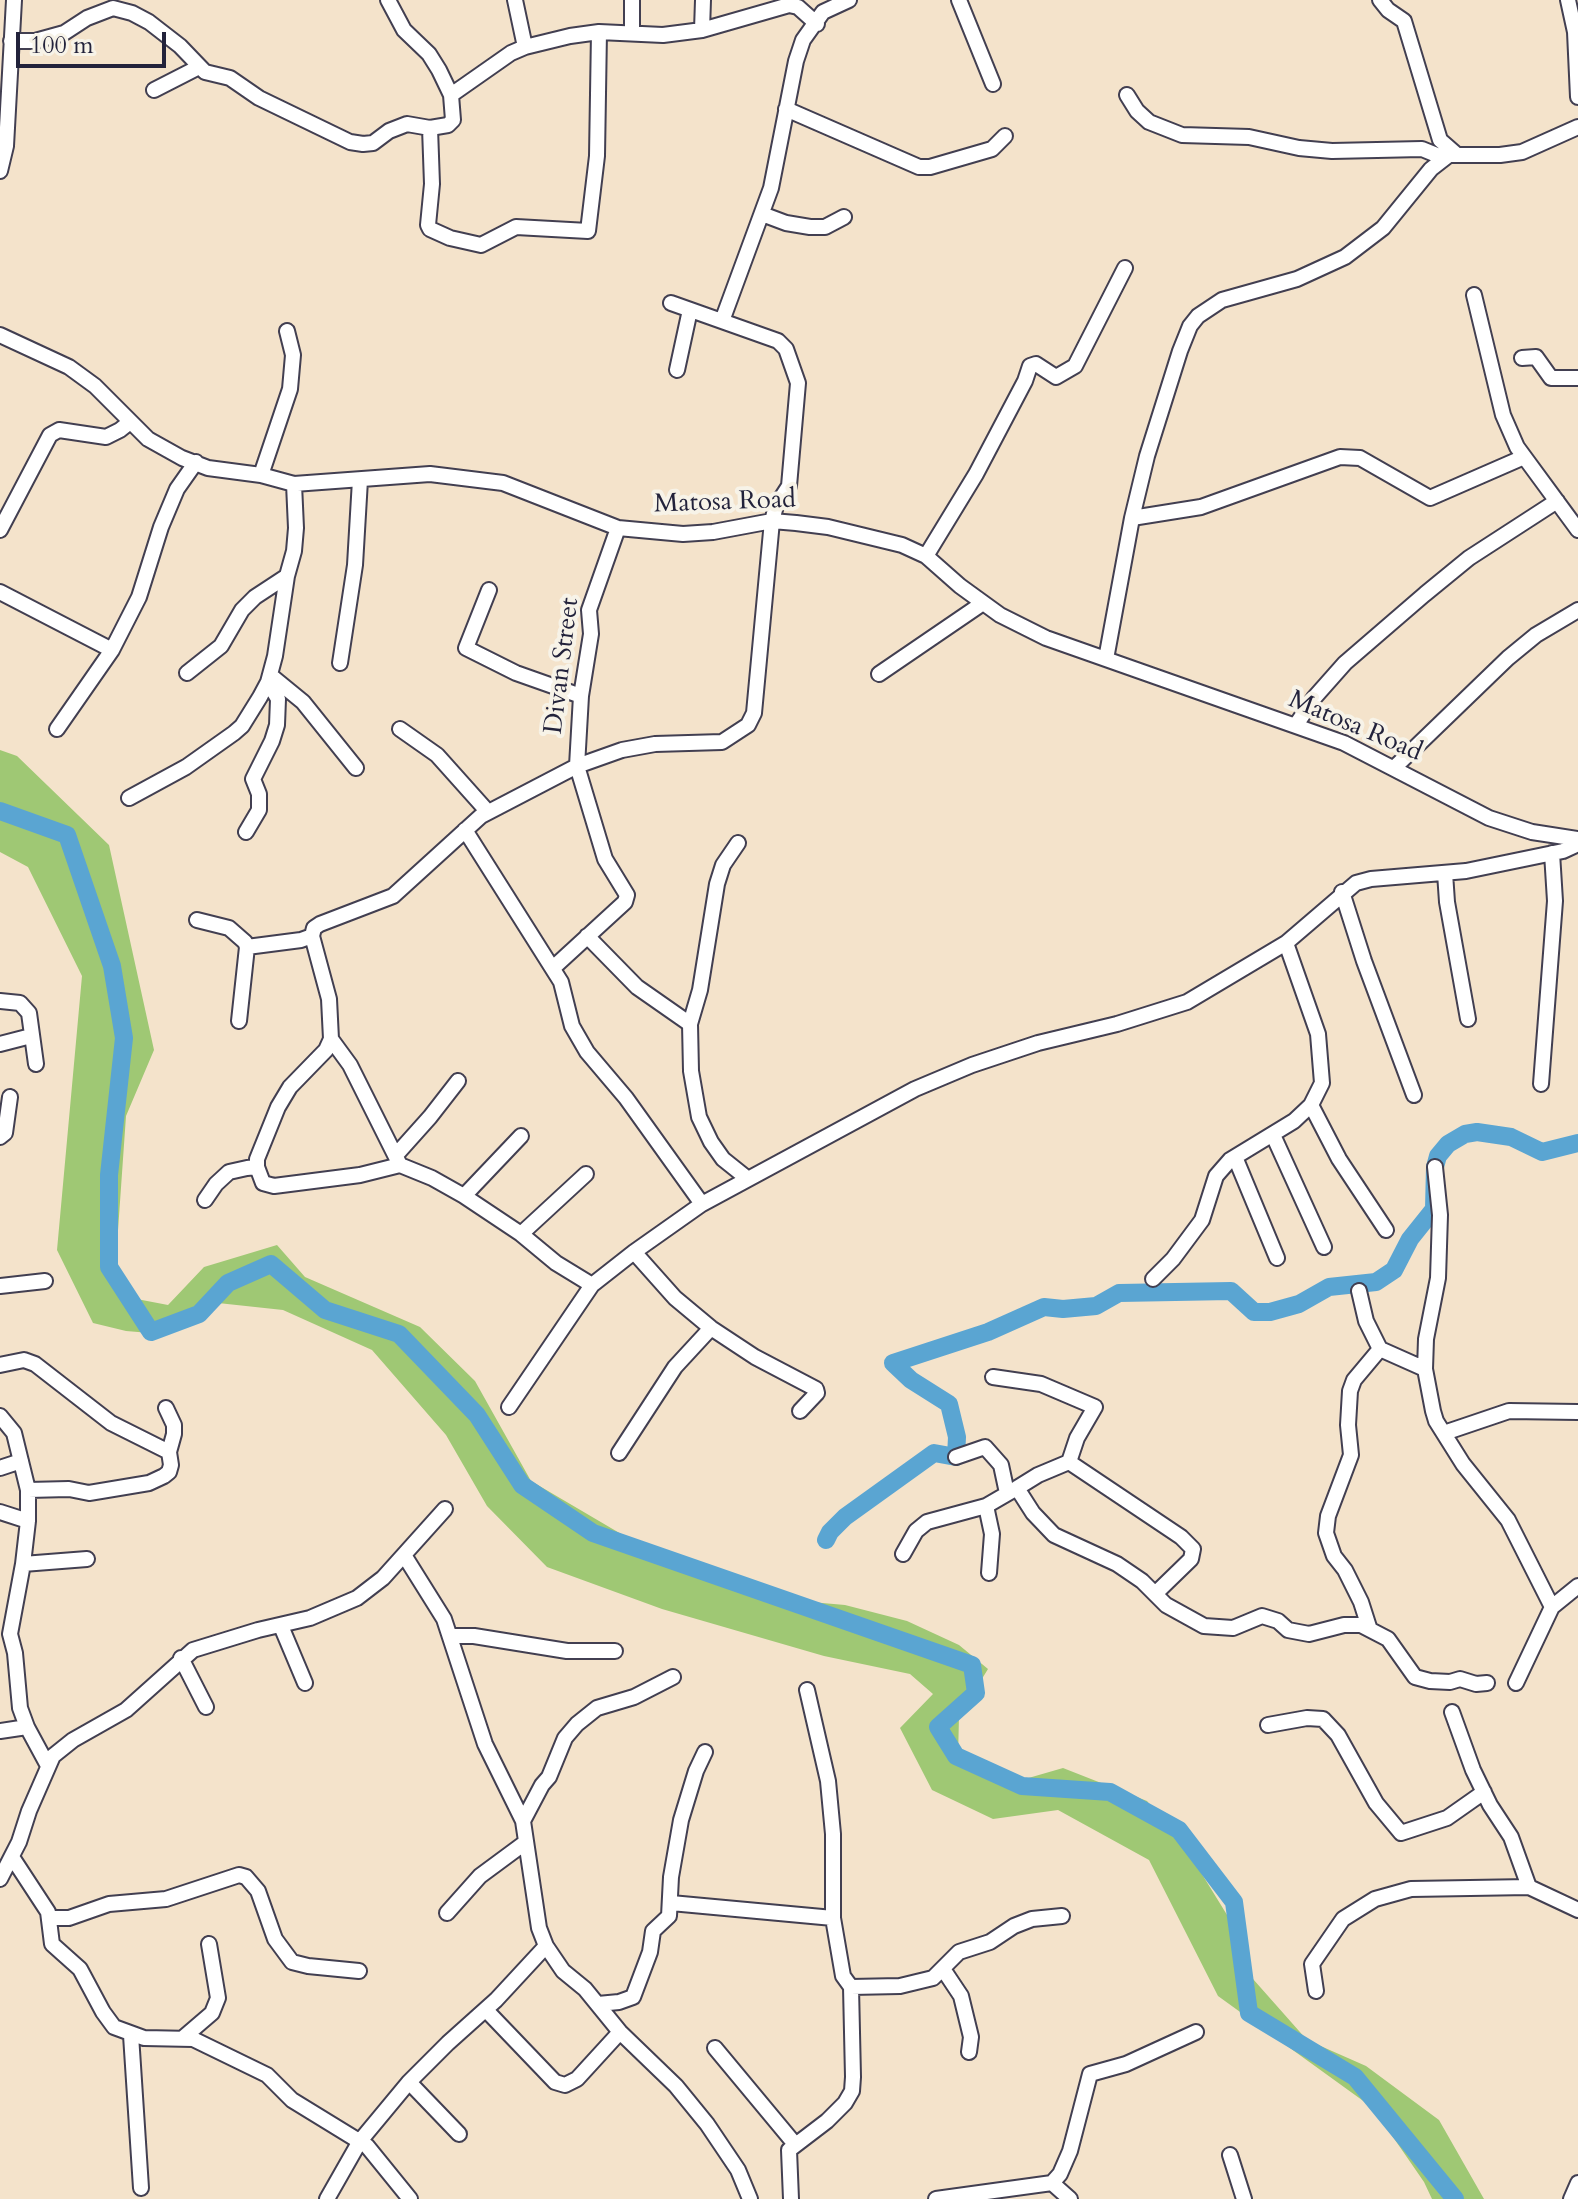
<!DOCTYPE html>
<style>
body{margin:0}
#map{position:relative;width:1578px;height:2199px;overflow:hidden;background:#f4e3cb;font-family:Cardo,serif}
canvas{display:block}
.scale{position:absolute;left:16px;top:32px;width:150px;height:36px;box-sizing:border-box;border:4px solid #22223b;border-top:0;padding-left:10px;font-size:24px;line-height:28px;white-space:nowrap;color:#22223b;-webkit-text-stroke:6px #f7f3e8;paint-order:stroke}
</style>
<div id="map">
<canvas width="1578" height="2199"></canvas>
<div class="scale">100 m</div>
</div>
<script>
const c = document.querySelector('canvas').getContext('2d');
c.lineJoin = 'round';
function fillPath(path, color) { c.fillStyle = color; c.fill(path, 'evenodd'); }
const shape = rows => new Path2D(rows.map(r => 'M' + r).join(''));
function stroke(path, color, width, dash) { c.strokeStyle = color; c.lineWidth = width; c.lineCap = dash ? 'butt' : 'round'; c.setLineDash(dash || []); c.stroke(path); }
function label(font, color, halo, rows, align = 'center') {
  c.font = font + ' Cardo,serif'; c.lineWidth = 8; c.setLineDash([]); c.textBaseline = 'middle'; c.strokeStyle = halo; c.fillStyle = color; for (const [text, x, y, turn = 0] of rows) {
    c.save(); c.translate(x, y); c.rotate((+turn || 0) * Math.PI / 180); c.textAlign = isNaN(turn) ? turn : align; if (halo) c.strokeText(text, 0, 0); c.fillText(text, 0, 0); c.restore();
  }
}
fillPath(shape([
 [0,750,17,756,109,845,154,1050,126,1116,116,1259,121,1296,168,1305,204,1267,277,1245,305,1277,420,1327,475,1381,531,1481,662,1558,777,1599,845,1605,907,1621,959,1645,988,1669,959,1716,958,1758,1025,1779,1063,1768,1147,1801,1184,1845,1240,1936,1253,1979,1307,2040,1366,2066,1439,2120,1484,2199,1432,2199,1424,2182,1373,2108,1218,1996,1149,1860,1058,1810,993,1819,932,1790,900,1728,933,1694,910,1674,824,1656,662,1609,547,1567,487,1506,446,1435,372,1350,283,1310,218,1303,162,1334,126,1331,93,1323,57,1250,82,976,28,867,0,852]
]), '#9fc874');
stroke(shape([
 [0,811,67,835,112,966,124,1038,109,1175,109,1267,151,1332,199,1314,228,1283,271,1264,325,1310,399,1334,477,1415,522,1485,593,1533,972,1665,976,1693,938,1727,956,1756,1022,1786,1110,1792,1179,1830,1234,1902,1249,2013,1355,2077,1455,2199],
 [826,1540,830,1532,845,1517,934,1453,956,1457,957,1437,949,1404,911,1380,893,1363,988,1332,1044,1307,1063,1309,1096,1306,1119,1293,1231,1291,1254,1312,1270,1312,1299,1304,1329,1287,1376,1282,1394,1270,1410,1239,1434,1209,1435,1167,1438,1156,1448,1144,1465,1134,1477,1132,1511,1137,1542,1152,1578,1143]
]), '#5aa5d2', 18);
const minor = shape([
 [388,0,404,30,429,54,439,70,451,95],
 [515,0,525,47],
 [632,0,632,32],
 [959,0,993,84],
 [1380,0,1388,10,1404,21,1440,140,1456,154],
 [1568,0,1575,32,1578,97],
 [702,30,703,0],
 [11,41,35,41,64,33,87,18,113,8,132,13,149,22,180,46,205,72,230,78,259,98,350,142,363,144,373,143,389,131,407,124,430,128,448,125,453,120,451,95,511,53,525,47,570,36,599,32,663,35,702,30,789,5,798,7,817,24],
 [154,90,199,67],
 [1127,95,1137,111,1149,122,1182,135,1249,137,1299,148,1332,151,1422,149,1444,158],
 [786,109,919,167,930,167,992,149,1005,136],
 [430,128,432,184,428,225,430,229,450,238,481,245,516,227,588,231,597,156,599,32],
 [0,171,6,146,14,0],
 [762,214,786,223,810,227,825,227,844,217],
 [1474,295,1503,415,1517,447,1578,530],
 [722,321,771,188,796,61,803,40,823,12,849,0],
 [0,335,69,367,95,386,148,439,182,458,208,468,261,475,294,484,430,474,503,483,618,528,683,534,713,532,772,521,796,523,828,527,902,545,926,556,960,586,1000,615,1046,638,1344,743,1489,818,1532,832,1578,839],
 [1522,358,1536,357,1551,378,1578,378],
 [677,370,690,310],
 [261,475,290,389,293,355,287,331],
 [1132,518,1201,507,1340,457,1360,458,1430,498,1524,457],
 [0,530,50,435,59,430,106,437,120,430,130,422],
 [926,556,976,474,1025,381,1030,366,1036,364,1056,377,1075,366,1125,268],
 [489,590,466,648,516,673,581,696],
 [0,592,112,650],
 [1106,659,1132,518,1147,456,1180,351,1190,326,1198,316,1222,300,1297,279,1345,257,1383,228,1431,169,1449,155,1500,155,1522,152,1578,127],
 [340,663,355,565,360,480],
 [187,673,221,646,242,610,255,597,287,576],
 [879,674,983,603],
 [270,675,303,702,356,768],
 [1296,725,1314,698,1345,663,1425,594,1469,558,1557,501],
 [57,729,112,650,139,597,161,527,177,489,196,462],
 [400,729,437,755,488,812],
 [1395,767,1508,658,1536,635,1578,610],
 [129,798,186,767,234,733,242,726,260,697,268,682,275,656,287,576,294,551,296,528,294,484],
 [465,830,561,982,572,1026,587,1052,626,1098,702,1204],
 [246,832,259,810,259,794,253,779,272,741,277,725,278,699,268,682],
 [738,843,723,865,717,884,700,990,690,1024,691,1071,699,1117,711,1142,723,1159,748,1179],
 [1445,873,1447,902,1468,1019],
 [1342,892,1364,961,1414,1095],
 [197,920,229,928,245,942,247,947,301,940,312,936,329,999,331,1039,326,1050,290,1087,278,1107,257,1159,257,1167],
 [312,936,314,928,320,924,393,896,481,816,577,766,622,750,655,744,722,742,748,725,754,713,772,521,776,506,789,486,798,383,786,349,778,341,671,303],
 [587,936,637,987,690,1024],
 [553,968,625,902,627,895,605,859,577,766,581,696,591,634,589,610,618,528],
 [0,1001,20,1003,29,1013,36,1064],
 [239,1021,247,947],
 [331,1039,350,1065,400,1165],
 [0,1044,31,1036],
 [1541,1084,1555,901,1552,853],
 [1311,1105,1339,1159,1386,1230],
 [1273,1135,1324,1247],
 [0,1137,5,1133,10,1097],
 [396,1155,430,1117,458,1081],
 [1235,1157,1277,1258],
 [1435,1167,1440,1215,1438,1278,1426,1339,1425,1369,1433,1411,1436,1421,1463,1464,1508,1520,1552,1607],
 [464,1196,521,1136],
 [205,1200,216,1184,229,1172,247,1168,257,1167,263,1183,274,1186,360,1175,400,1165,432,1178,464,1196,521,1234,556,1263,592,1285,634,1252,702,1204,915,1089,972,1065,1038,1043,1117,1024,1187,1002,1286,943,1356,883,1371,879,1466,871,1563,851,1578,844],
 [521,1234,586,1174],
 [634,1252,675,1298,711,1328,755,1357,816,1389,817,1393,800,1411],
 [1153,1279,1173,1259,1202,1220,1216,1176,1230,1160,1294,1121,1311,1105,1322,1083,1318,1034,1286,943],
 [0,1286,45,1281],
 [1359,1291,1366,1321,1380,1349,1425,1369],
 [0,1365,24,1360,35,1364,111,1423,169,1452],
 [993,1377,1041,1384,1095,1407,1077,1438,1069,1462],
 [509,1407,592,1285],
 [0,1416,14,1433,28,1490,28,1521,23,1564,10,1634,15,1653,20,1708,27,1727,47,1764],
 [1444,1433,1509,1411,1578,1412],
 [619,1453,675,1367,711,1328],
 [956,1457,985,1447,1001,1465,1007,1493],
 [1069,1462,1181,1537,1193,1549,1191,1559,1155,1594],
 [0,1468,21,1461],
 [1017,1488,1038,1475,1069,1462],
 [28,1490,69,1489,89,1493,149,1483,164,1476,169,1472,171,1465,169,1452,174,1434,174,1425,166,1408],
 [0,1512,28,1521],
 [903,1554,916,1531,927,1522,986,1506],
 [404,1555,444,1619,485,1744,523,1821,539,1928,546,1946,563,1971,585,1989,620,2032,676,2086,707,2124,738,2170,750,2199],
 [23,1564,87,1559],
 [989,1573,992,1534,986,1506,1017,1488,1033,1513,1054,1535,1117,1564,1142,1581,1166,1605,1204,1626,1233,1628,1262,1616,1278,1621,1288,1630,1309,1634,1344,1625,1361,1625,1388,1639,1415,1677,1430,1681,1450,1682,1460,1679,1476,1684,1487,1683],
 [281,1626,305,1683],
 [1369,1627,1361,1602,1345,1570,1334,1556,1326,1533,1328,1516,1351,1455,1348,1425,1350,1391,1354,1380,1380,1349],
 [452,1636,474,1636,567,1651,615,1651],
 [181,1658,206,1707],
 [1516,1683,1552,1607,1578,1586],
 [1452,1712,1473,1770,1490,1805,1511,1837,1529,1887],
 [1268,1725,1307,1718,1323,1719,1338,1735,1376,1803,1401,1833,1447,1818,1484,1792],
 [0,1731,27,1727],
 [523,1821,542,1785,549,1777,565,1738,577,1724,597,1708,634,1697,673,1677],
 [12,1857,48,1912,52,1944,80,1969,103,2012,114,2027,144,2038,193,2039,267,2075,292,2100,367,2146,410,2199],
 [0,1879,19,1842,29,1811,53,1756,73,1740,126,1710,193,1650,258,1630,310,1618,357,1598,383,1578,445,1509],
 [671,1903,833,1918],
 [447,1913,480,1876,526,1842],
 [50,1918,69,1918,109,1904,166,1899,239,1875,246,1877,258,1891,275,1939,292,1962,308,1966,359,1971],
 [943,1969,961,1996,971,2037,969,2052],
 [851,1987,900,1986,933,1978,959,1952,990,1942,1014,1926,1032,1919,1062,1916],
 [1316,1991,1312,1964,1343,1919,1375,1899,1411,1889,1529,1887,1578,1910],
 [598,2004,619,2002,633,1997,650,1952,653,1931,669,1916,671,1877,681,1820,696,1771,705,1752],
 [486,2010,555,2082,565,2085,577,2079,620,2032],
 [131,2035,141,2188],
 [184,2037,212,2013,218,1998,209,1944],
 [715,2048,794,2143],
 [409,2082,459,2134],
 [1230,2155,1244,2199],
 [1052,2183,1070,2199],
 [327,2199,360,2141,409,2082,448,2043,496,2000,546,1946],
 [791,2199,789,2150,827,2121,845,2103,852,2091,853,2077,851,1987,843,1976,833,1918,833,1834,828,1781,807,1690],
 [936,2199,1052,2183,1060,2174,1070,2151,1090,2074,1126,2064,1196,2032],
 [1571,2199,1578,2183]
]);
stroke(minor, '#423f51', 18);
stroke(minor, '#fff', 14);
label('26px', '#22223b', '#f7f3e8', [
 ["Matosa Road",725,503,-2],
 ["Divan Street",563,666,-83],
 ["Matosa Road",1355,727,23]
]);
</script>
